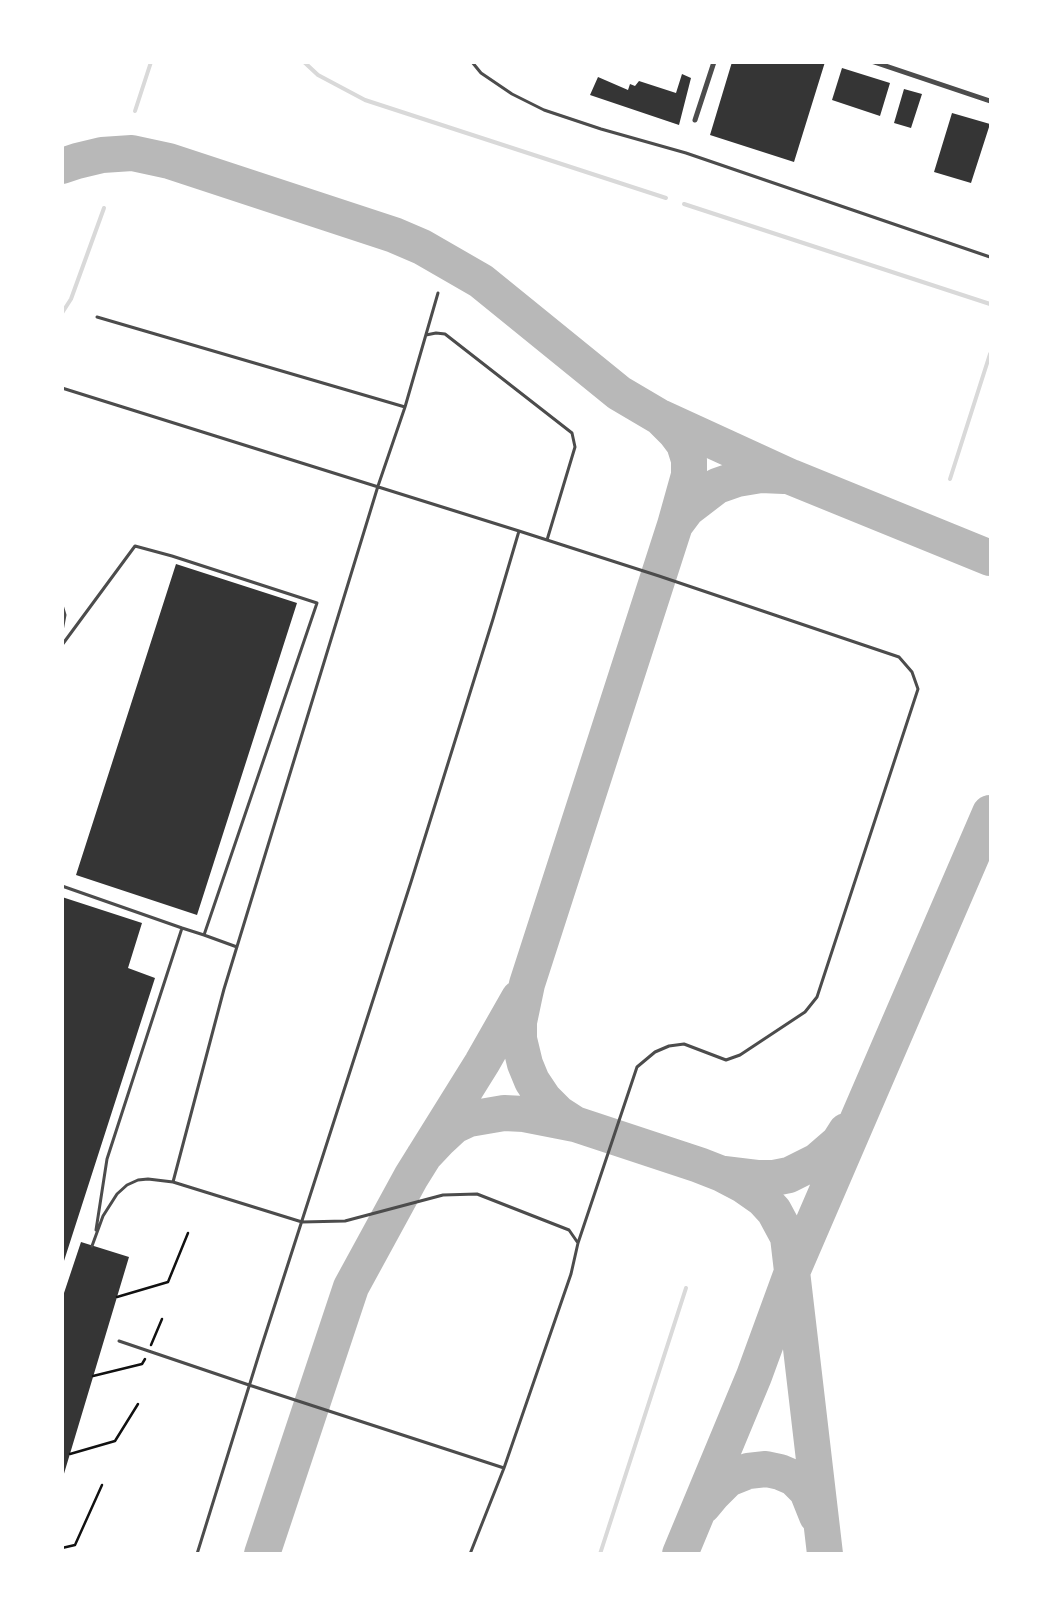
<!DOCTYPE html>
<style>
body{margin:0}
#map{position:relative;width:1053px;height:1616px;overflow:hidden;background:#fff;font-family:Poppins,sans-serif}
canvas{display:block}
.frame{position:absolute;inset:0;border:64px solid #fff;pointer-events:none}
</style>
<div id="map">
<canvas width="1053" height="1616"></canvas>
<div class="frame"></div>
</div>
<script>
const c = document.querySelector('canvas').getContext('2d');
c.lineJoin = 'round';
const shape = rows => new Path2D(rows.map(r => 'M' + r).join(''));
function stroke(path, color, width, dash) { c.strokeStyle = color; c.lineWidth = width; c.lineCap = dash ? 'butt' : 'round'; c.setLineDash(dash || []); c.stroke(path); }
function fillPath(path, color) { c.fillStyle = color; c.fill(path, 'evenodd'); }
stroke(shape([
 [304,62,318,75,365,100,666,198],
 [135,111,151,62],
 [684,204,990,304],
 [62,313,71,299,104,208],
 [950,479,990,354],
 [600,1554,686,1288]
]), '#d9d9d9', 4);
stroke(shape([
 [62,166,77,161,102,155,132,153,169,161,394,235,422,247,481,281,619,393,658,416,791,477,990,558],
 [661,418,675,432,684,444,689,460,689,475,675,525,687,509,717,486,737,479,761,475,784,476],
 [575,1124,558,1113,544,1099,532,1081,525,1064,519,1039,519,1022,527,984,675,525],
 [424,1156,440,1139,454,1126,469,1119,504,1113,524,1114,575,1124,699,1165,722,1174,743,1185,763,1199,774,1211,788,1237,825,1554],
 [726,1174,759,1178,774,1178,789,1175,817,1161,839,1142,846,1131],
 [703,1506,713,1494,728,1479,748,1471,766,1469,780,1472,794,1478,807,1491,817,1516],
 [262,1554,351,1287,411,1177,482,1063,519,998],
 [680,1554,754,1376,792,1272,990,813]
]), '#b8b8b8', 36);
fillPath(shape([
 [732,62,825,62,794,162,710,135],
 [842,68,890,83,880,116,832,100],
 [682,74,691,78,679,125,590,95,598,77,628,90,630,84,635,86,639,81,676,93],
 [904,89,922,94,911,128,894,123],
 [952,113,990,124,971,183,934,172],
 [176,564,297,603,197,915,76,875],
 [62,897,142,923,128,968,155,978,63,1264],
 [81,1242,129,1257,63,1477,62,1299]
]), '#353535');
stroke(shape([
 [117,1297,168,1282,188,1233],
 [151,1345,162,1319],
 [93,1376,142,1364,145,1359],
 [70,1454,115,1441,138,1404],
 [62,1548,75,1545,102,1485]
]), '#111', 2.5);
stroke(shape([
 [472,62,481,73,512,94,544,110,601,129,686,153,990,257],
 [97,317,405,407],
 [426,335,436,333,445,334,572,433,575,447,547,540],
 [62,388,519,531],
 [62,605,65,615,62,631],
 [62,645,135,546,172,556,317,603,204,935,182,928],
 [62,886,182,928,107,1159,96,1230],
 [204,935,237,947],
 [173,1182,302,1222,345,1221,443,1195,477,1194,569,1230,578,1243],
 [92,1246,103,1216,117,1194,127,1185,138,1180,148,1179,173,1182,224,989,378,486,405,407,438,293],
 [119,1341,249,1385,504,1468,470,1554],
 [197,1554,260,1351,411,882,493,619,519,531,659,576,899,657,912,672,918,689,817,997,805,1012,740,1055,726,1060,684,1044,669,1046,655,1052,637,1067,578,1243,571,1274,504,1468]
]), '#4c4c4c', 3);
stroke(shape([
 [874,62,990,101],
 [695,120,714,62]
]), '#4c4c4c', 5);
</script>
